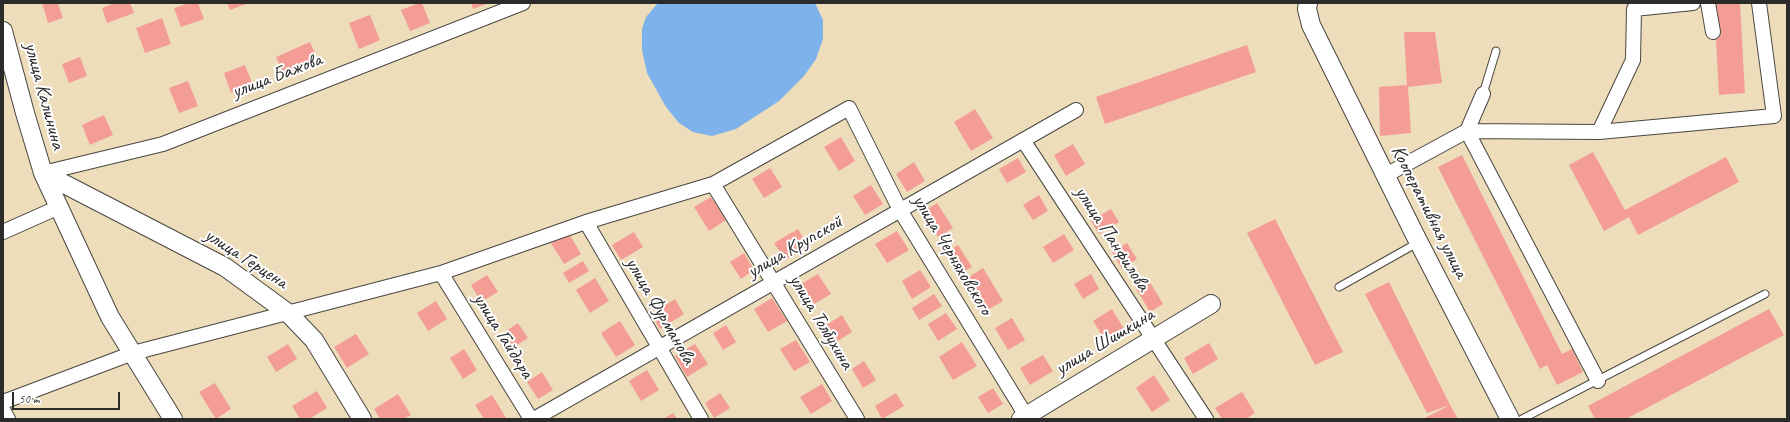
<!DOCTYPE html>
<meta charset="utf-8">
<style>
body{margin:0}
#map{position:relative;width:1790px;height:422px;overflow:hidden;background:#edddba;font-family:Caveat,sans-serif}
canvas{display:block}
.frame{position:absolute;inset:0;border:4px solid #2b2b2b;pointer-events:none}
.scale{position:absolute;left:12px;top:392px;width:108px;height:18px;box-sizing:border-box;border:2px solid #2b2b2b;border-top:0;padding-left:5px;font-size:12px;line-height:14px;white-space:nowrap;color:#2b2b2b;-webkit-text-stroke:3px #fff;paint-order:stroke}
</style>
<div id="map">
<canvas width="1790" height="422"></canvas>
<div class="frame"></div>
<div class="scale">50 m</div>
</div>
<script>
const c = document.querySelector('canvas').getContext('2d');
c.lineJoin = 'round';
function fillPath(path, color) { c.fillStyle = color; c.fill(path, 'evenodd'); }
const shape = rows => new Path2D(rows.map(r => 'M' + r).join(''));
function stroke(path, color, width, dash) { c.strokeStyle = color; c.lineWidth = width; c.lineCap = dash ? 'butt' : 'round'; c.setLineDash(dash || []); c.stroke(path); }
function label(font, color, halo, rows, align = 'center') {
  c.font = font + ' Caveat,sans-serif'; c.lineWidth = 4; c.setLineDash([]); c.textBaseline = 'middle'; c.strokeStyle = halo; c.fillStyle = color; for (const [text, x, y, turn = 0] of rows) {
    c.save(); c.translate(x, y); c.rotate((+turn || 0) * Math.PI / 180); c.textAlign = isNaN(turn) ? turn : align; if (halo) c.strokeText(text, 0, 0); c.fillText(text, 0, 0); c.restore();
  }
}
fillPath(shape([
 [658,3,815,3,823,20,823,39,816,59,804,76,779,101,736,129,712,136,693,132,679,123,666,107,647,73,642,50,642,29,646,17]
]), '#7db2eb');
fillPath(shape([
 [42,3,58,3,63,18,48,23],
 [115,3,130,3,134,13,107,23,102,8],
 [189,3,198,3,204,19,181,27,174,8],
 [227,3,249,3,230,10],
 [419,3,422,3,430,23,410,31,401,10],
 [471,3,489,3,473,9],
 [1714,3,1740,3,1745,93,1719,95],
 [370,15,380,40,359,49,349,23],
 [162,18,171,44,145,53,136,28],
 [1404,32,1435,32,1442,83,1408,87,1411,133,1380,136,1379,87,1407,85],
 [310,42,319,62,285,77,276,57],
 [1247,45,1256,72,1105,124,1096,97],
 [80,57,87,76,69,83,62,64],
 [245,65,253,85,231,93,224,73],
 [188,81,198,106,179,113,169,88],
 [975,109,993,138,971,151,954,122],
 [104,115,113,135,90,145,82,125],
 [841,137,855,161,839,171,824,147],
 [1073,144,1085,164,1066,176,1054,155],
 [1593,152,1625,210,1726,157,1739,182,1638,235,1629,217,1604,231,1569,165],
 [1462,155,1562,354,1572,349,1583,372,1557,385,1547,365,1540,369,1438,167],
 [1018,158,1026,172,1007,183,999,169],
 [914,162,925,181,907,192,896,174],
 [770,168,782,187,764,198,752,179],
 [871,185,883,204,865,215,853,196],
 [1039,195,1048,211,1033,220,1023,205],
 [711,197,726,220,709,231,694,207],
 [937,203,953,228,938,237,923,212],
 [1111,209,1119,222,1099,234,1091,221],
 [1275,219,1343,352,1315,365,1247,233],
 [798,229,808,246,785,260,774,243],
 [897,231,909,250,887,263,875,244],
 [568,232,581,254,564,264,551,243],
 [634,232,643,247,621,260,612,245],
 [1064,234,1074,250,1053,263,1043,247],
 [1127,243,1137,259,1122,269,1112,252],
 [958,245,972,267,960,274,947,252],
 [744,253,754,270,741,279,730,262],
 [583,261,589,271,569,283,563,273],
 [983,268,1003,301,984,312,964,280],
 [920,270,931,287,912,299,902,281],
 [818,274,831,294,814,304,801,284],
 [1091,274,1099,289,1083,299,1074,284],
 [487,275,498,292,481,302,471,285],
 [595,278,609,301,590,313,576,290],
 [1148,279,1163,304,1150,312,1135,287],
 [1389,282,1450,405,1427,413,1365,294],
 [934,294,942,306,919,320,912,308],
 [772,298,787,321,768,332,754,309],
 [675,299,684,314,660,329,651,314],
 [436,301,447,319,428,331,417,313],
 [1112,309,1124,329,1105,340,1093,321],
 [1769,309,1784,335,1626,419,1595,419,1588,406],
 [946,313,957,329,938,341,928,324],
 [842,315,852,332,836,342,826,325],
 [1012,318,1025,340,1008,350,995,328],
 [620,321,635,345,616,357,601,333],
 [518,323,528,338,509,350,500,335],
 [726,325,736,342,723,350,713,333],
 [356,334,369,354,347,368,334,347],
 [796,340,810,362,794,371,780,349],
 [962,342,977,366,953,380,939,357],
 [1209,343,1218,359,1193,374,1184,358],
 [288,344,297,359,276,372,267,357],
 [695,344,708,364,687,377,675,356],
 [464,349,477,370,463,379,450,358],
 [1043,355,1053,371,1030,385,1020,368],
 [864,361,876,380,863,388,852,369],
 [647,370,659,390,641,401,629,381],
 [542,372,553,390,538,399,527,382],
 [1154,375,1170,400,1152,412,1136,388],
 [215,383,231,409,216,419,199,392],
 [822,384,832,401,811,414,800,397],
 [993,388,1003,404,988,413,978,397],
 [317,391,327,408,309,419,300,419,292,406],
 [1242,392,1255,413,1246,419,1222,419,1215,408],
 [720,393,730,408,714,418,705,403],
 [896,393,904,406,882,419,875,406],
 [398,394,411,415,403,419,380,419,374,409],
 [492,395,506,418,505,419,484,419,475,405],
 [1450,405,1458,419,1423,419],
 [673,413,677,419,663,419]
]), '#f39d95');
const service = shape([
 [1483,94,1496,51],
 [1339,287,1419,242],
 [1522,419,1765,294]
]);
const minor = shape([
 [1708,3,1713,32],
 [1599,132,1774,116,1759,3],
 [1023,140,1206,419],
 [43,173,163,144,523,3],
 [1386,175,1467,131,1483,94],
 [713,184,857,419],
 [586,222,701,419],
 [3,232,59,207],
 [441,273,531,419],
 [1598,381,1467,131,1599,132,1633,60,1634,9,1693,3],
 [3,402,133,353,441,273,586,222,713,184,849,108,900,210,1028,419],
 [3,410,8,419],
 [534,419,1076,110]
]);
const tertiary = shape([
 [1308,3,1307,9,1311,25,1415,235,1510,419],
 [3,31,25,113,43,173,110,317,173,419],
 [43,173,225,267,288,313,314,340,362,419],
 [1021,419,1211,304]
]);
stroke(service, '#484640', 9);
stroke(minor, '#484640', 16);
stroke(tertiary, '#484640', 20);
stroke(service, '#fff', 7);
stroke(minor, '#fff', 14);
stroke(tertiary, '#fff', 18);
label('20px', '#2b2b2b', '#fff', [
 ["улица Бажова",277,76,-21],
 ["улица Калинина",44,96,75],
 ["Кооперативная улица",1429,212,63],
 ["улица Панфилова",1112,239,57],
 ["улица Крупской",795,247,-30],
 ["улица Черняховского",952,255,59],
 ["улица Герцена",246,259,33],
 ["улица Фурманова",660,311,60],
 ["улица Толбухина",821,322,59],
 ["улица Гайдара",503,336,58],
 ["улица Шишкина",1105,342,-31]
]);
</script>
